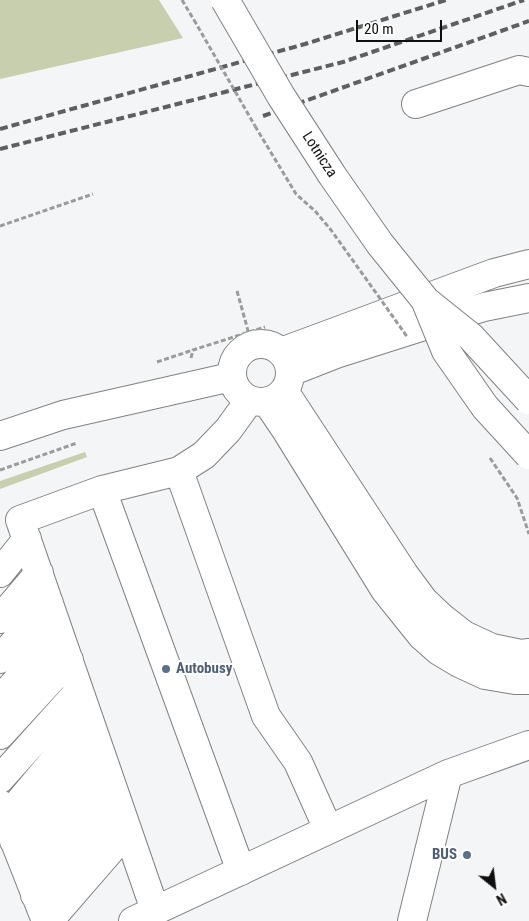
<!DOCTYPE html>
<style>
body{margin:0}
#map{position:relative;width:529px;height:921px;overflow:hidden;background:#f4f5f6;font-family:"Roboto Condensed",sans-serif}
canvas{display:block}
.north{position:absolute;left:469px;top:861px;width:50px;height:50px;-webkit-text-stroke:4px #fff;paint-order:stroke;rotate:151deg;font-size:14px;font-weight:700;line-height:20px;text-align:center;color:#0e0e0e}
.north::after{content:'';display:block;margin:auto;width:18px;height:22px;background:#0e0e0e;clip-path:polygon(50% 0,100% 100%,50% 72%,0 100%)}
.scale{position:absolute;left:356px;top:20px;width:86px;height:22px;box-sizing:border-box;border:2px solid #0e0e0e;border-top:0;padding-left:6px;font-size:15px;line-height:18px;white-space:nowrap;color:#0e0e0e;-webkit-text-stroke:4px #fff;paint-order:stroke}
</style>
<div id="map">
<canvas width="529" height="921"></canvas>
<div class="north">N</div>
<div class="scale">20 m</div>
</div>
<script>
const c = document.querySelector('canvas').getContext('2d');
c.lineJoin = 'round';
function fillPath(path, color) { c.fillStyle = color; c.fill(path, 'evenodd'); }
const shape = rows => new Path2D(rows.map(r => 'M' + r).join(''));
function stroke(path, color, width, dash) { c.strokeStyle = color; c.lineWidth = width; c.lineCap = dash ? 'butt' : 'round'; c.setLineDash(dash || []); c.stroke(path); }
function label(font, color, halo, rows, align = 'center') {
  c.font = font + ' "Roboto Condensed",sans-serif'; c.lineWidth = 4; c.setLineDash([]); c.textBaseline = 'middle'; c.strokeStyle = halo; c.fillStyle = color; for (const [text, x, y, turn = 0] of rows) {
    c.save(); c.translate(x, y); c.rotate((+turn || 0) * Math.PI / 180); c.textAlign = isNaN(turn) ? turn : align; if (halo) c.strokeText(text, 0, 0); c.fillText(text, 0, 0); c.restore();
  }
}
fillPath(shape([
 [0,0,159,0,183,38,0,79],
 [85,452,87,457,0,489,0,481]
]), '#c8cfae');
const minor = shape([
 [416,104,519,70,529,72],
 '232 373a29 29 0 1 1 58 0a29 29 0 1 1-58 0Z',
 [281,352,494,273,529,264],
 [290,372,336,354,484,307,529,298],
 [284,391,404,574,424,601,441,617,464,635,492,648,521,654,529,653],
 [267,402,286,430,385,590,422,636,439,651,459,663,485,675,515,680,529,680],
 [0,436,63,415,231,377],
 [179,471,266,716,298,762,328,829],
 [102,490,241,871],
 [0,573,27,539],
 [0,619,39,573],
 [0,659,49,603],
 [0,700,59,633],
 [0,735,69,660],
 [0,779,79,691],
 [0,804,46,921],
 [6,818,89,719],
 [14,841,98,747],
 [26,870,107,773],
 [35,895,117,801],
 [155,910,20,520,102,490,179,471,204,455,228,430,249,401],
 [49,921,127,831],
 [133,921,448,774],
 [412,921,448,774,529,745]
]);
stroke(minor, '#828283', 30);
stroke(shape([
 [182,0,194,20],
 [255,126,296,194,315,211,331,230,369,283],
 [0,226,93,194],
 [237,291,252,345],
 [191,358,193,350,265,327],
 [157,362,193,350],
 [490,458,517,498,529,534],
 [0,470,77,443]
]), '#9a9b9b', 3, [5, 2.5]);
stroke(minor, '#fff', 28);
stroke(shape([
 [263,116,529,21],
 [0,129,305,44,446,0],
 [0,149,343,62,524,0]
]), '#5e5f5f', 4, [8, 4]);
const minorBridge = shape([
 [225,0,281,96,332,175,380,244,426,301,471,337,529,400],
 [426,302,446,351,485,407,529,455]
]);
stroke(minorBridge, '#828283', 30, []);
stroke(shape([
 [194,20,255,126],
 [369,283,408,338]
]), '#9a9b9b', 3, [5, 2.5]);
stroke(minorBridge, '#fff', 28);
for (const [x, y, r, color] of [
 [166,669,5,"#5c6f8a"],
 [467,855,5,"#5c6f8a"]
]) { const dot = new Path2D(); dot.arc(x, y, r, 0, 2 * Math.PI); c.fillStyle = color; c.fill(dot); stroke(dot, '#fff', 2); }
label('15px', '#0e0e0e', '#fff', [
 ["Lotnicza",319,155,57]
]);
label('bold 15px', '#4e5e75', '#fff', [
 ["Autobusy",176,669],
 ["BUS",457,855,"right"]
], 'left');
</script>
